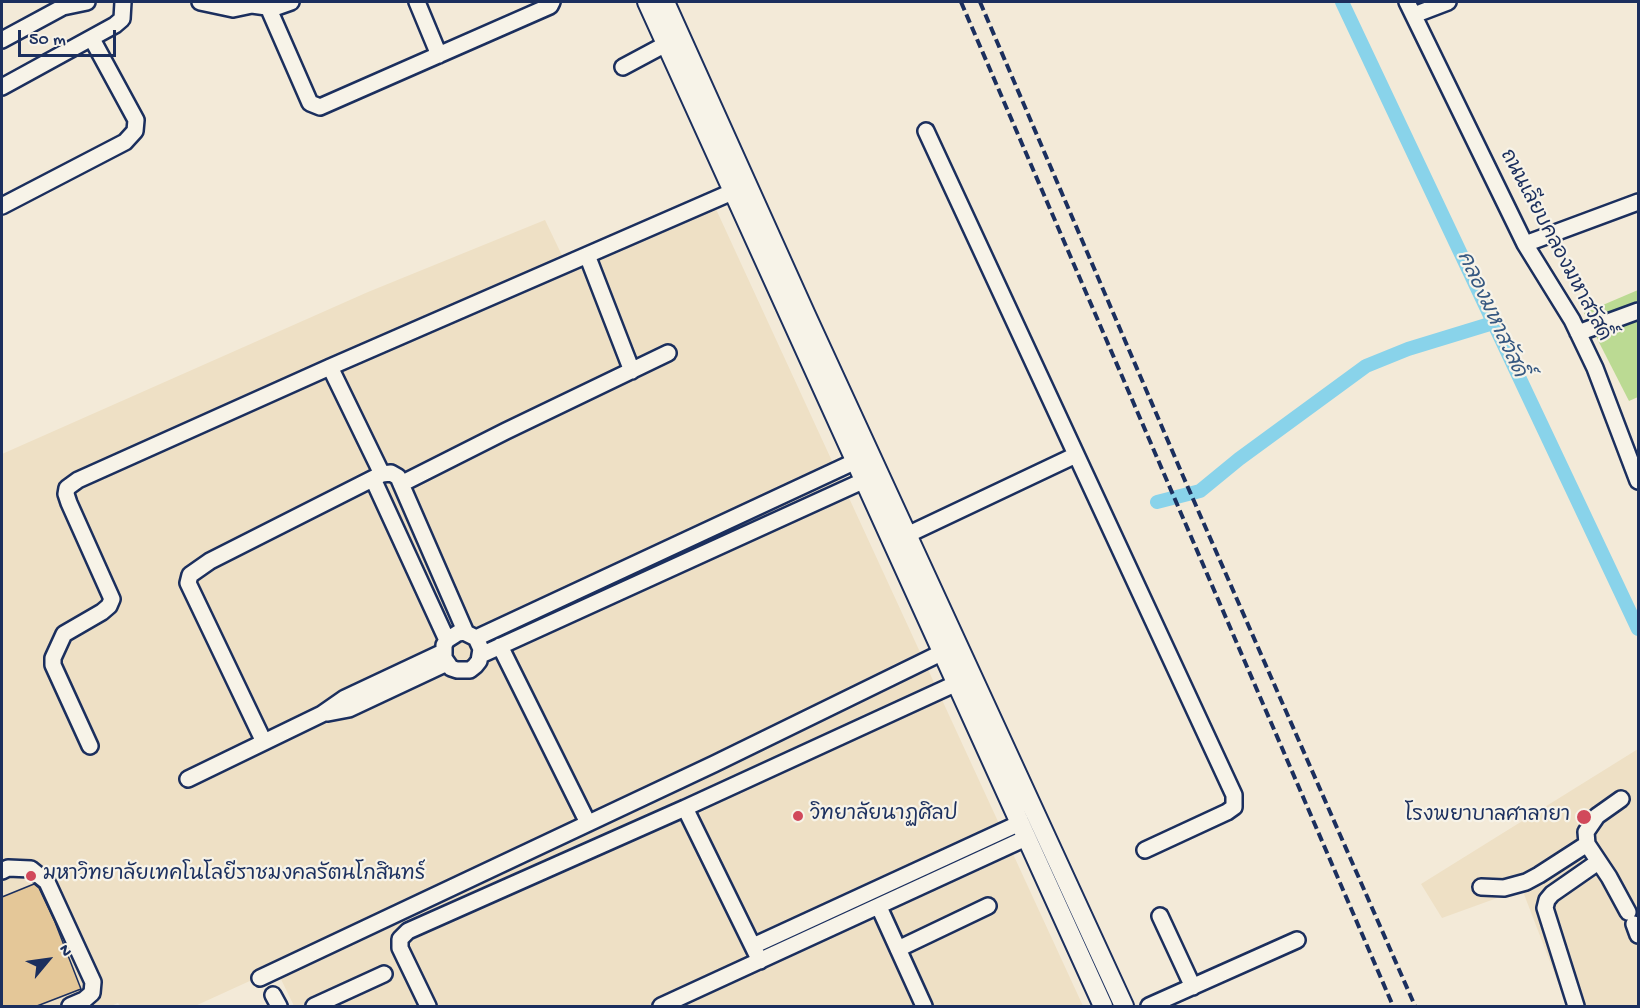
<!DOCTYPE html>
<meta charset="utf-8">
<style>
body{margin:0}
#map{position:relative;width:1640px;height:1008px;overflow:hidden;background:#f3ead8;font-family:"Gochi Hand",sans-serif}
canvas{display:block}
.frame{position:absolute;inset:0;border:3px solid #1b2f5e;pointer-events:none}
.north{position:absolute;left:18px;top:930px;width:60px;height:60px;-webkit-text-stroke:4px #f7f3e8;paint-order:stroke;rotate:61deg;font-size:16px;font-weight:700;line-height:24px;text-align:center;color:#1b2f5e}
.north::after{content:'';display:block;margin:auto;width:21px;height:27px;background:#1b2f5e;clip-path:polygon(50% 0,100% 100%,50% 72%,0 100%)}
.scale{position:absolute;left:18px;top:30px;width:98px;height:27px;box-sizing:border-box;border:3px solid #1b2f5e;border-top:0;padding-left:8px;font-size:18px;line-height:21px;white-space:nowrap;color:#1b2f5e;-webkit-text-stroke:4px #f7f3e8;paint-order:stroke}
</style>
<div id="map">
<canvas width="1640" height="1008"></canvas>
<div class="frame"></div>
<div class="north">N</div>
<div class="scale">50 m</div>
</div>
<script>
const c = document.querySelector('canvas').getContext('2d');
c.lineJoin = 'round';
function fillPath(path, color) { c.fillStyle = color; c.fill(path, 'evenodd'); }
const shape = rows => new Path2D(rows.map(r => 'M' + r).join(''));
function stroke(path, color, width, dash) { c.strokeStyle = color; c.lineWidth = width; c.lineCap = dash ? 'butt' : 'round'; c.setLineDash(dash || []); c.stroke(path); }
function label(font, color, halo, rows, align = 'center') {
  c.font = font + ' "Gochi Hand","Playpen Sans Thai",sans-serif'; c.lineWidth = 4.5; c.setLineDash([]); c.textBaseline = 'middle'; c.strokeStyle = halo; c.fillStyle = color; for (const [text, x, y, turn = 0] of rows) {
    c.save(); c.translate(x, y); c.rotate((+turn || 0) * Math.PI / 180); c.textAlign = isNaN(turn) ? turn : align; if (halo) c.strokeText(text, 0, 0); c.fillText(text, 0, 0); c.restore();
  }
}
fillPath(shape([
 [715,207,1083,1006,294,1006,276,969,195,1006,120,1006,118,1003,111,1006,2,1006,2,454,368,292,545,220,570,272],
 [1638,749,1638,1006,1567,1006,1522,889,1442,918,1421,884]
]), '#eee0c5');
fillPath(shape([
 [1638,290,1638,397,1629,401,1584,313]
]), '#bbda93');
stroke(shape([
 [1342,2,1638,629],
 [1157,502,1200,491,1239,459,1366,366,1408,349,1493,323]
]), '#89d3ea', 14);
const building = shape([
 [34,884,39,888,55,922,81,989,37,1006,2,1006,2,897,34,884]
]);
fillPath(building, '#e4c798');
stroke(building, '#1b2f5e', 1.5);
const minor = shape([
 [200,2,233,9,252,5,274,8,291,2],
 [417,2,439,55],
 [1407,2,1525,244,1572,320,1595,368,1638,481],
 [268,7,310,103,320,107,550,6,552,2],
 [1414,15,1448,2],
 [2,40,63,7,87,2],
 [623,67,666,44],
 [2,87,115,25,122,19,123,2],
 [926,131,1234,795,1234,807,1227,812,1145,850],
 [2,206,125,142,135,131,136,120,92,39],
 [1525,244,1638,202],
 [587,255,632,371],
 [1578,333,1638,311],
 [330,367,382,474],
 [373,479,447,640,444,645,444,658,451,668,457,670,470,670,475,666,479,661,481,649,476,638,464,632,458,633,447,640],
 [401,484,506,431,668,353],
 [907,535,1076,455],
 [476,638,856,461],
 [500,646,588,823],
 [481,655,865,480],
 [328,713,349,709,447,663],
 [264,742,188,583,190,575,210,561,382,474,391,473,398,477,466,633],
 [90,746,53,665,53,658,64,634,102,612,109,606,112,599,69,503,66,494,67,488,78,480,330,367,732,192],
 [188,779,322,714,345,698,443,652],
 [685,808,957,683],
 [1587,844,1586,832,1597,816,1621,799],
 [2,871,8,868,31,869,47,882,93,982,92,993,84,1000,70,1006],
 [1481,887,1504,888,1526,882,1539,875,1587,844,1609,877,1628,912],
 [879,907,924,1006],
 [1160,916,1193,987],
 [1634,924,1638,935],
 [753,946,1020,823],
 [898,949,988,906],
 [260,978,714,764,943,652],
 [273,995,279,1006],
 [314,1006,384,974],
 [428,1006,400,948,400,939,408,931,685,808,760,961],
 [661,1006,1026,838],
 [1149,1006,1297,940],
 [1576,1006,1545,908,1547,900,1552,894,1598,862]
]);
const major = shape([
 [647,2,1103,1006],
 [665,2,806,315,1124,1006]
]);
stroke(minor, '#1b2f5e', 20);
stroke(major, '#1b2f5e', 22);
stroke(minor, '#f7f3e8', 15);
stroke(major, '#f7f3e8', 18);
stroke(shape([
 [961,2,1393,1006],
 [980,2,1183,476,1415,1006]
]), '#1b2f5e', 4, [9, 4.5]);
for (const [x, y, r, color] of [
 [798,816,6,"#d1495b"],
 [1584,817,8,"#d1495b"],
 [31,876,6,"#d1495b"]
]) { const dot = new Path2D(); dot.arc(x, y, r, 0, 2 * Math.PI); c.fillStyle = color; c.fill(dot); stroke(dot, '#f7f3e8', 2); }
label('20px', '#1b2f5e', '#f7f3e8', [
 ["ถนนเลียบคลองมหาสวัสดิ์",1554,246,62]
]);
label('20px', '#1b2f5e', '#f7f3e8', [
 ["วิทยาลัยนาฏศิลป",810,816],
 ["โรงพยาบาลศาลายา",1570,817,"right"],
 ["มหาวิทยาลัยเทคโนโลยีราชมงคลรัตนโกสินทร์",43,876]
], 'left');
label('italic 21px', '#365881', '#f7f3e8', [
 ["คลองมหาสวัสดิ์",1490,315,65]
]);
</script>
